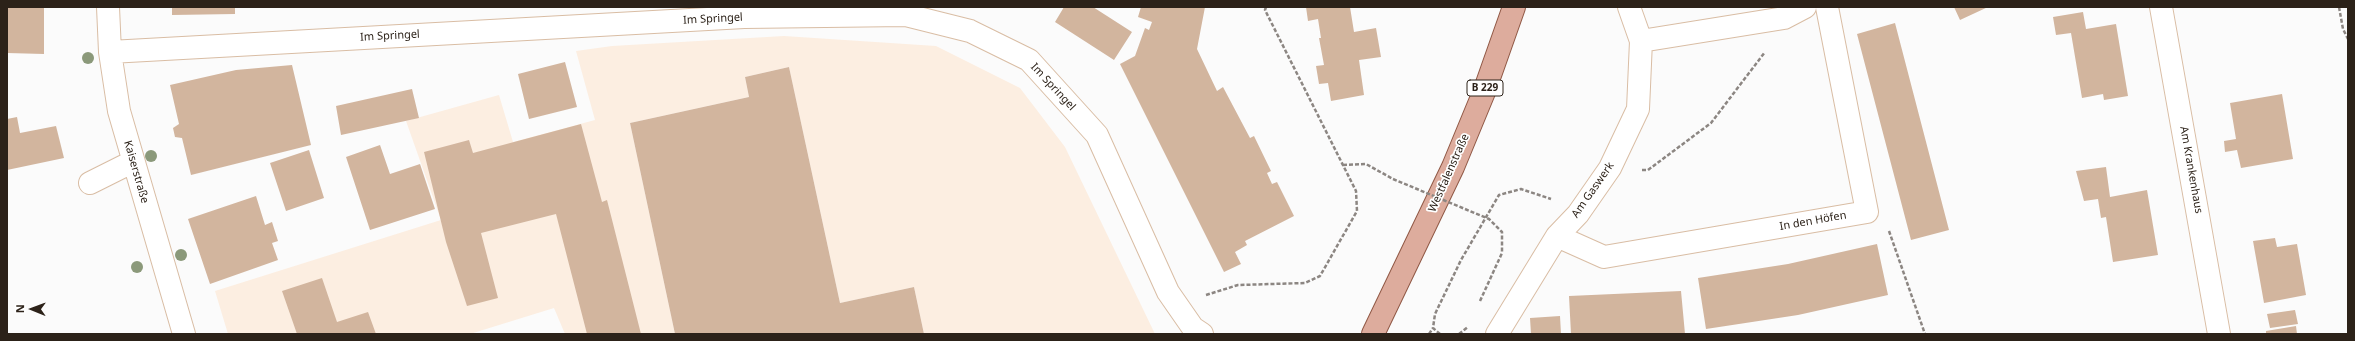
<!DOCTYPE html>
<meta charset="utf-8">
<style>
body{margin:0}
#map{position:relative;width:2355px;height:341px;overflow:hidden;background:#fbfbfb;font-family:"Noto Sans",sans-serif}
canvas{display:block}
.frame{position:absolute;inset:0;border:8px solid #2c2219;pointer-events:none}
.north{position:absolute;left:12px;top:289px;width:40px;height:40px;-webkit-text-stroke:3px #fff;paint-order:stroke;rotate:271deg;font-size:11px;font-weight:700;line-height:16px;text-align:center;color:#2c2219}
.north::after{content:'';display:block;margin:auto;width:14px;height:18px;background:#2c2219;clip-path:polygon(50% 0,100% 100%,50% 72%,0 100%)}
</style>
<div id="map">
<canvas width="2355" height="341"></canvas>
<div class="frame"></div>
<div class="north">N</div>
</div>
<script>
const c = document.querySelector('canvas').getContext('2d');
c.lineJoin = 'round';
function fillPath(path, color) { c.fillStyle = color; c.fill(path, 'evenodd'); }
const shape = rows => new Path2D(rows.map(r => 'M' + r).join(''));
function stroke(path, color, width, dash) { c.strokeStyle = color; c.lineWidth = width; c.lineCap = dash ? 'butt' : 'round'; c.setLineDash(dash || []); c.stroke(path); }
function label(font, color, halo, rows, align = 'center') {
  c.font = font + ' "Noto Sans",sans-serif'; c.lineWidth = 3.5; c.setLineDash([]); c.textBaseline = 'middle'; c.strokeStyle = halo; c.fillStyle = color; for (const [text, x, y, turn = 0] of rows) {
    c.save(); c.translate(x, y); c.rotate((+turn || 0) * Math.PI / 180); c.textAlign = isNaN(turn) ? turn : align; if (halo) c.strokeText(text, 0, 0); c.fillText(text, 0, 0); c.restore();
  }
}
fillPath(shape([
 [784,36,936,46,1020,88,1065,147,1155,334,924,334,914,287,840,303,789,67,745,77,749,97,630,123,675,334,565,334,554,308,470,334,228,334,215,291,441,220,406,121,499,95,513,142,595,120,576,51,612,46]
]), '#fceee1');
fillPath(shape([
 [7,7,44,7,44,54,7,53],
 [172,7,235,7,235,14,172,15],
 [1064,7,1093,7,1132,32,1114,60,1055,22],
 [1141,7,1205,7,1197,49,1217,91,1223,87,1250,138,1254,136,1271,171,1267,173,1272,184,1277,182,1294,216,1245,241,1247,245,1235,252,1241,264,1224,272,1120,64,1135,56,1145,28,1149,30,1152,22,1138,17],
 [1306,7,1350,7,1354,32,1376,28,1381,57,1359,60,1364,95,1331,101,1328,83,1319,84,1316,66,1324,65,1319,38,1321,38,1318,19,1308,21],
 [1954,7,1988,7,1960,20],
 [2083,12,2086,29,2116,24,2128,96,2104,100,2103,94,2082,98,2071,33,2056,35,2053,17],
 [1895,23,1949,230,1911,240,1857,34],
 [565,62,577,107,529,119,518,74],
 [292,65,311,145,191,175,182,138,175,137,173,128,179,124,170,85,236,70],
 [789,67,840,303,914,287,924,334,675,334,630,123,749,97,745,77],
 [412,89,419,118,341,135,336,106],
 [2282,94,2293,159,2241,168,2237,150,2225,152,2224,141,2236,139,2230,103],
 [17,117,20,133,56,126,64,158,7,170,7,119],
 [581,124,602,202,607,200,641,334,587,334,556,214,481,233,498,298,467,306,446,242,424,152,469,140,473,153],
 [380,145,390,174,420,164,435,209,370,230,346,157],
 [309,150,324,198,286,211,270,163],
 [2106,167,2110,197,2147,190,2158,255,2113,262,2106,217,2101,218,2098,199,2084,201,2076,171],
 [256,196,265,225,272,222,278,241,272,243,278,260,210,284,188,219],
 [2275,238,2277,247,2297,244,2306,295,2264,303,2253,241],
 [1877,244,1888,295,1798,315,1706,329,1698,278,1788,264],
 [322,278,337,322,368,312,376,334,297,334,282,291],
 [1681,291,1685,334,1571,334,1569,296],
 [2295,310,2298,324,2270,328,2267,314],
 [1560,316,1561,334,1531,334,1530,318],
 [2296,326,2297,334,2266,334,2266,331]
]), '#d2b59e');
const minor = shape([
 [108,7,110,52,119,111,184,334],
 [2161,7,2219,334],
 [1641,41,1784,18,1805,7],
 [110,52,744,17,906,15,970,31,1029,60,1097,135,1168,292,1193,328,1202,334],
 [90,183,132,162],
 [1557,236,1604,257,1867,212,1827,7],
 [1497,334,1557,236,1578,214,1610,168,1638,109,1641,41,1629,7]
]);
const major = shape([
 [1373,334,1453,167,1484,92,1514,7]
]);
stroke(minor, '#d9bda4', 24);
stroke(major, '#905845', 24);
stroke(shape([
 [2339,7,2343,29,2348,39],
 [1343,165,1366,164,1393,179],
 [1642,170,1648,170,1711,123,1765,52],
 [1889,231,1925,334],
 [1206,295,1238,285,1305,283,1320,276,1357,211,1356,191,1265,10,1266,7],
 [1480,301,1502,253],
 [1429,334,1433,328],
 [1440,334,1433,328,1435,314,1461,260,1499,195,1521,189,1551,199],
 [1459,334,1468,327]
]), '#8c8682', 2.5, [4, 2]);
stroke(minor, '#fff', 22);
stroke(major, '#ddac9d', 22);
stroke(shape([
 [1393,179,1489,219,1502,232,1502,253]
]), '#8c8682', 2.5, [4, 2]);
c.fillStyle = '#8b997a';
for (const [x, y] of [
 [88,58],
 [151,156],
 [181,255],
 [137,267]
]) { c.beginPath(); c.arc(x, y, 6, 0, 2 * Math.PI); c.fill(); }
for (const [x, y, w] of [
 [1485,88,36]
]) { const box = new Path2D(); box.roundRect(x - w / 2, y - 8, w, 16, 3); c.fillStyle = '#fff'; c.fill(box); stroke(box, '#2c2219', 1); }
label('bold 10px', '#2c2219', null, [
 ["B 229",1485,88]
]);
label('11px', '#2c2219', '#fff', [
 ["Im Springel",713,19,-3],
 ["Im Springel",390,36,-3],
 ["Im Springel",1053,87,47],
 ["Am Krankenhaus",2191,170,80],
 ["Kaiserstraße",136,172,74],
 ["Westfalenstraße",1449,173,-66],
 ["Am Gaswerk",1593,190,-55],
 ["In den Höfen",1813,221,-10]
]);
</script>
